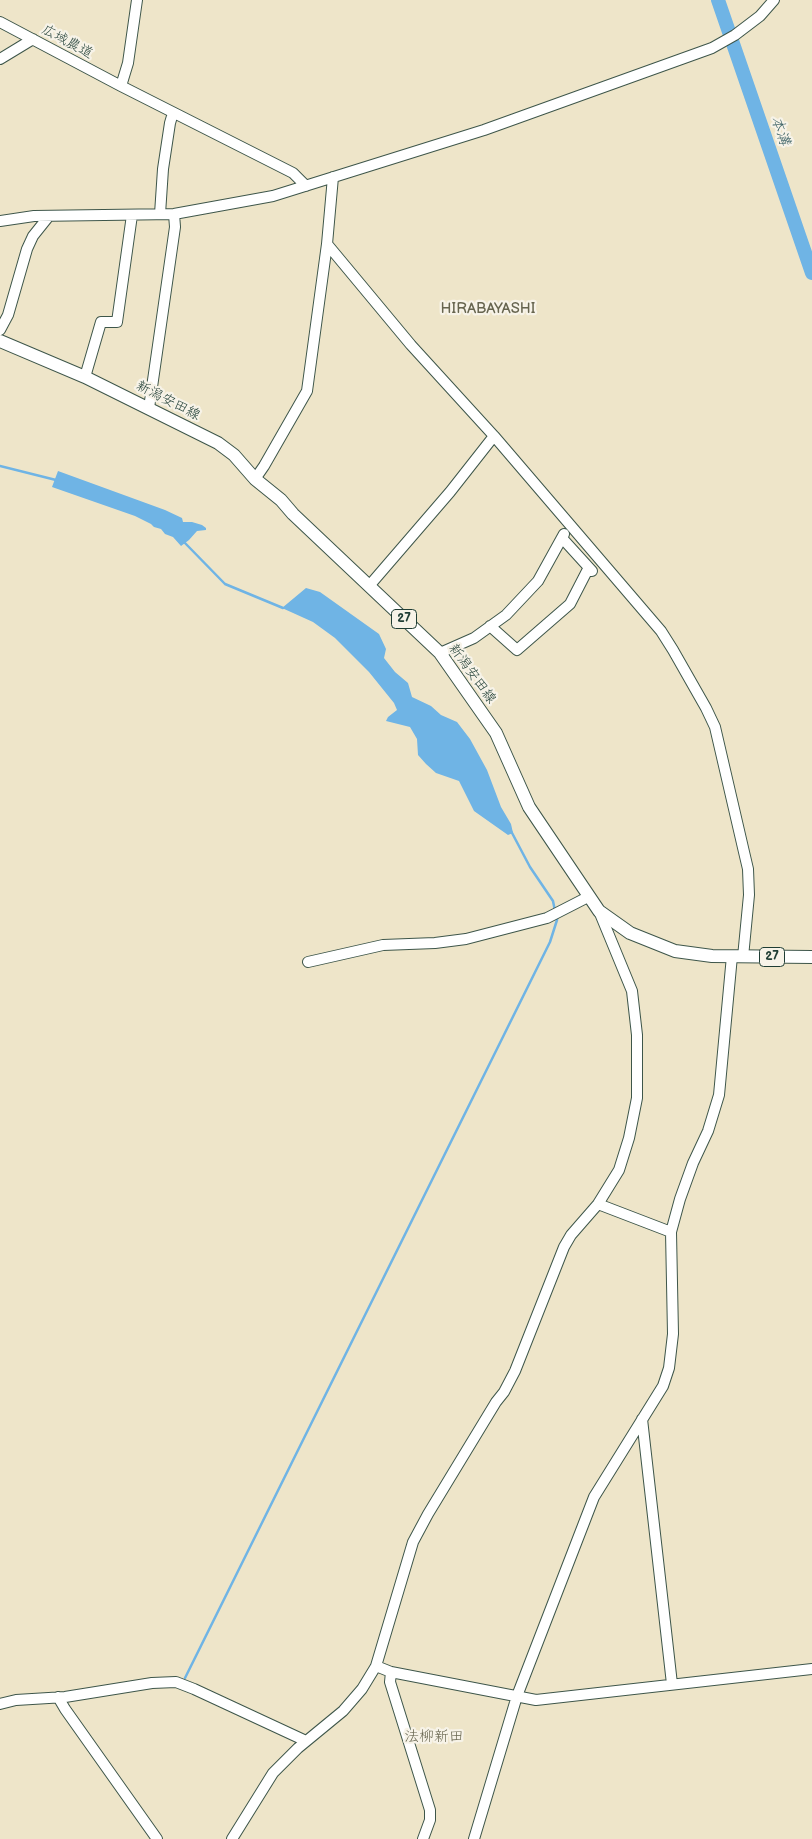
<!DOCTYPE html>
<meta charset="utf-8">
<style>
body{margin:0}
canvas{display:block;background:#eee5c9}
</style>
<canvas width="812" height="1839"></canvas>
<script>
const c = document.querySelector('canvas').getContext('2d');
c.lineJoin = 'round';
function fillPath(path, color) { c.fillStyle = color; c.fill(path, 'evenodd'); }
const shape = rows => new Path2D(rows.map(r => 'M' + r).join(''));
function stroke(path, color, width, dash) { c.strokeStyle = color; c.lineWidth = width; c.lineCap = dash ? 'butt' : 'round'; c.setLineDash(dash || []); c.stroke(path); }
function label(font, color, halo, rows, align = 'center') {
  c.font = font + ' "Balsamiq Sans","Klee One",sans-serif'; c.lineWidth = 4.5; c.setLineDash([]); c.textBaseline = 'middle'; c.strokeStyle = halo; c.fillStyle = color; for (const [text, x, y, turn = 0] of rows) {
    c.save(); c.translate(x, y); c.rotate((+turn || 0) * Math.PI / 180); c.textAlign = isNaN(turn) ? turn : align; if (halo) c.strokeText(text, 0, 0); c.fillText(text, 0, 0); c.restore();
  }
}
fillPath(shape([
 [58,471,165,510,182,518,183,522,192,522,202,525,206,528,206,530,197,531,189,540,181,546,173,537,165,534,161,529,154,527,151,524,135,516,52,487],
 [306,588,320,592,379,634,386,649,384,658,395,672,408,683,412,697,431,706,441,715,457,722,470,739,487,770,501,807,511,824,513,833,508,835,474,811,459,781,436,773,426,764,418,755,417,739,410,727,386,721,388,717,397,710,394,703,369,672,335,638,313,622,282,608]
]), '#6fb4e5');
stroke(shape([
 [0,466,56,480],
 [184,542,225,584,283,608],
 [511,831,530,867,553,901,555,911],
 [185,1678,550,942,557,920,557,916]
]), '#6fb4e5', 2.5);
stroke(shape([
 [718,0,812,273]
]), '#6fb4e5', 14);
const minor = shape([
 [0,22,121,86,293,173,306,186],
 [0,59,33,39],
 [121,86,128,63,137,0],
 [160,214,163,169,170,123,173,113],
 [0,221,34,216,174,214,273,196,484,130,712,48,735,35,760,16,774,0],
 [327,244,411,345,494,436,661,631,673,650,706,708,715,727,744,852,748,869,749,895,743,957],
 [0,330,8,315,27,249,33,236,49,216],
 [85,377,101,322,117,322,132,215],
 [149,408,175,227,174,214],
 [255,479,264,466,307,391,327,244,333,177],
 [369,586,450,492,494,436],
 [490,626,517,650,570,604,587,571,592,571,562,538],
 [440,653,474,638,506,615,538,581,564,534],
 [308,962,383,945,435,943,466,939,547,918,588,897],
 [598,1204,671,1232],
 [642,1419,672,1684],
 [376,1666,391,1672,536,1700,812,1669],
 [391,1672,390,1682,430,1810,430,1820,423,1839],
 [58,1697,65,1709,157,1839],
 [0,1704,16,1700,65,1697,152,1683,176,1682,194,1689,306,1741],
 [232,1839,273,1773,298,1748,343,1711,362,1689,376,1666,413,1542,428,1514,496,1402,504,1392,515,1371,564,1247,571,1235,598,1204,619,1170,629,1138,637,1098,637,1035,632,991,599,911],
 [474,1839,517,1696,594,1497,663,1386,669,1368,673,1334,671,1232,680,1199,693,1163,708,1131,719,1095,732,956]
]);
const major = shape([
 [0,341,85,377,218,443,234,455,255,479,281,500,293,514,440,653,496,733,529,807,599,911,630,933,675,951,712,956,812,957]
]);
stroke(minor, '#3e564a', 12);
stroke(major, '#3e564a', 14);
stroke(minor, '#fff', 10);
stroke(major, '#fff', 12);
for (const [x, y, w] of [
 [404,619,25],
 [772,957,25]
]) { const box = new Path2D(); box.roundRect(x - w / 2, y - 9.5, w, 19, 4); c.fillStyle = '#f7f3e8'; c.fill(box); stroke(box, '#1f3d34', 1); }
label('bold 12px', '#1f3d34', null, [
 ["27",404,619],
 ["27",772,957]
]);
label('14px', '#1f3d34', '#f7f3e8', [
 ["広域農道",67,42,28],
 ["新潟安田線",168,401,27],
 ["新潟安田線",472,674,54]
]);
label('italic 15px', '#335b60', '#f7f3e8', [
 ["本溝",780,131,71]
]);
label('15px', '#67654f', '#f7f3e8', [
 ["HIRABAYASHI",488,309],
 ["法柳新田",434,1737]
]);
</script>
